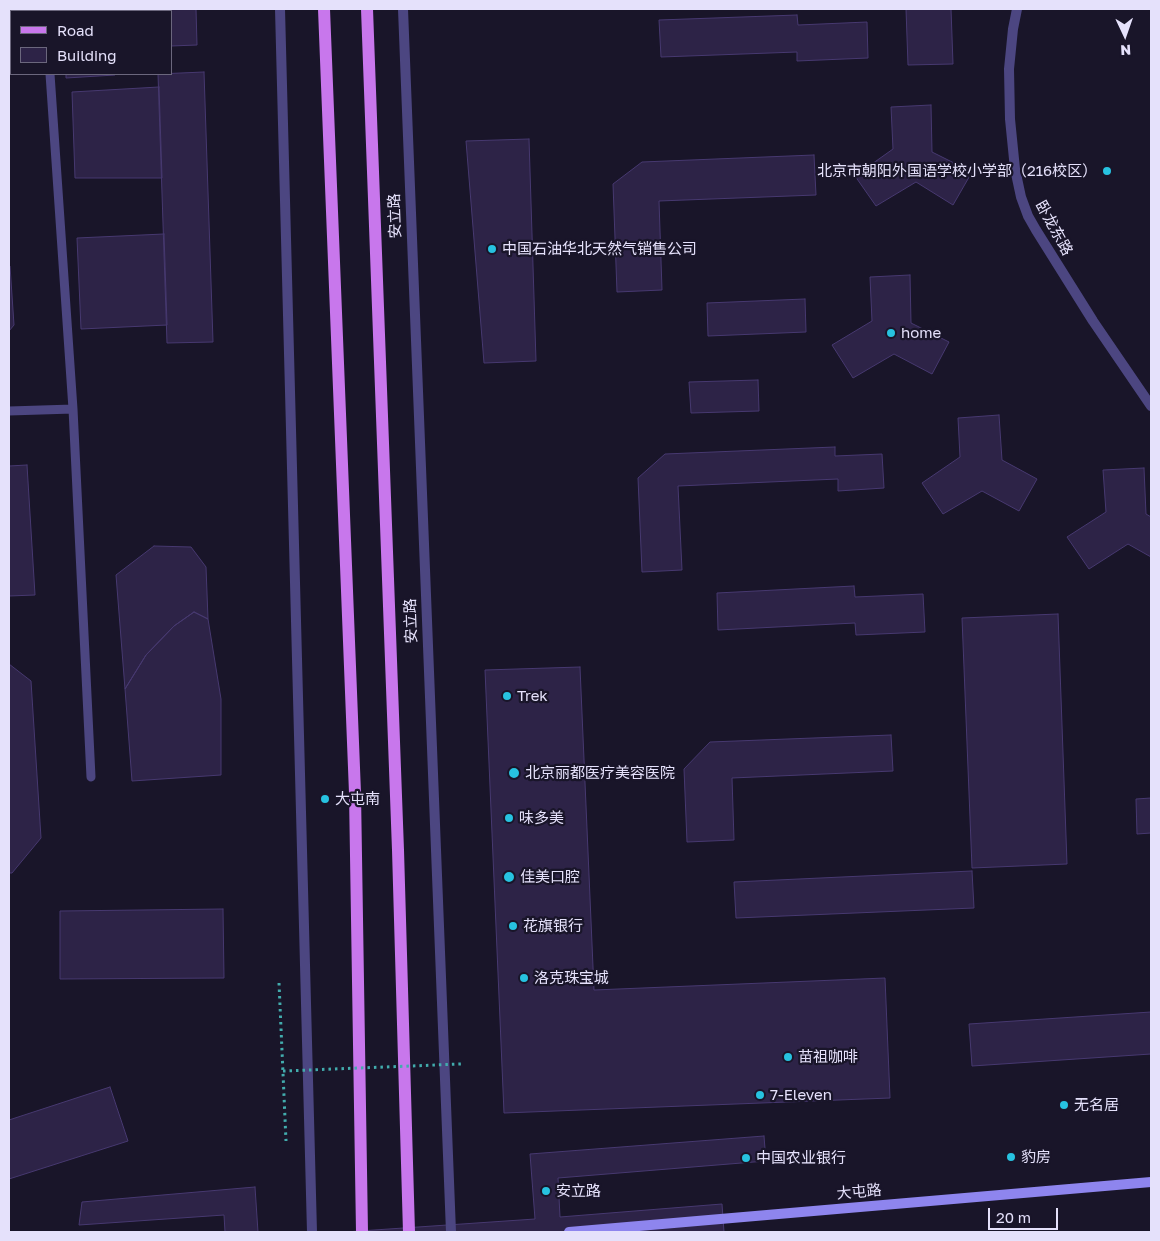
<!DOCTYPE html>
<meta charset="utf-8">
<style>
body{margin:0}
#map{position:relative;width:1160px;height:1241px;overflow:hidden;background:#191529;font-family:"Golos Text",sans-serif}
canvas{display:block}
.frame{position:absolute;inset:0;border:10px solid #e5e1fb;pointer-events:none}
.legend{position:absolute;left:10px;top:10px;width:162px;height:65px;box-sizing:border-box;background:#191529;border:1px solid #6b677d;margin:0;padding:6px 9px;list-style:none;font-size:15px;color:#e5e1fb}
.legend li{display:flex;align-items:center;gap:10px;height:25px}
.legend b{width:25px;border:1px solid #6b677d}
.north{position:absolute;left:1100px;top:10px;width:50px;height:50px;-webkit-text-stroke:4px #191529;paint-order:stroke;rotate:177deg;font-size:14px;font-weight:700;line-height:20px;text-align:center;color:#e5e1fb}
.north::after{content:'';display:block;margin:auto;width:18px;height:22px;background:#e5e1fb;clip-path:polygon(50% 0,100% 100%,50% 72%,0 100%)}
.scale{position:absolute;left:988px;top:1208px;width:70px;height:22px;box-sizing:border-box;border:2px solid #e5e1fb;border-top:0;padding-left:6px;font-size:15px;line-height:18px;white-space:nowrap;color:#e5e1fb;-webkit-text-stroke:4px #191529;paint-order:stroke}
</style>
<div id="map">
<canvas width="1160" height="1241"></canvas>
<div class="frame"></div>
<ul class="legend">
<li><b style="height:6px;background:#c877ec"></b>Road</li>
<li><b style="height:14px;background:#2d2347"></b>Building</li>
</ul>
<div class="north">N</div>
<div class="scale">20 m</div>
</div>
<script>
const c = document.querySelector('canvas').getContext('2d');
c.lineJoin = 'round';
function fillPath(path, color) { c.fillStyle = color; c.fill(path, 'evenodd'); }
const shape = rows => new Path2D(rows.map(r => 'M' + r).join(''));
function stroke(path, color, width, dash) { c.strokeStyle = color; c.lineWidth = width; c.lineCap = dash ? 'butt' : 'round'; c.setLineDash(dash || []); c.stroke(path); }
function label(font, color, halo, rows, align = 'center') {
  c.font = font + ' "Golos Text","Noto Sans SC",sans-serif'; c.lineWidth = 4.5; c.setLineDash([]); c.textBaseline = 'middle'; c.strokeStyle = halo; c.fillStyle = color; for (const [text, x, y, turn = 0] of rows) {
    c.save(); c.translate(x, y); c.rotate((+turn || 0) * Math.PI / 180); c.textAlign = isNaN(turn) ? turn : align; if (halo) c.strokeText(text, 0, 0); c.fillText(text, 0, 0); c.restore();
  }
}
const building = shape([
 [63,9,196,9,197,45,171,46,171,11,63,11,63,9],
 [906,9,951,9,953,64,908,65,906,9],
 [797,15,798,25,867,22,868,58,797,61,797,52,661,57,659,20,797,15],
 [204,72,213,342,167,343,158,74,204,72],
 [66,74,115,74,115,75,66,78,66,74],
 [159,87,162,178,75,178,72,92,159,87],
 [931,105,932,152,972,172,953,205,916,182,876,206,855,176,893,149,891,107,931,105],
 [529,139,536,361,484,363,466,141,529,139],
 [814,155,816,195,659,201,662,290,617,292,613,184,642,162,814,155],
 [164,234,167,325,81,329,77,238,164,234],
 [9,266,10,266,14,325,9,331,9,266],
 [910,275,911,323,949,342,932,374,894,354,853,378,832,345,872,321,870,277,910,275],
 [805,299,806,332,708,336,707,303,805,299],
 [758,380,759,411,691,413,689,382,758,380],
 [999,415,1002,460,1037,479,1019,511,982,491,943,514,922,483,960,457,958,418,999,415],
 [835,447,835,456,882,454,884,488,838,491,838,479,678,486,682,570,642,572,638,478,665,454,835,447],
 [27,465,35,595,9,596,9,466,27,465],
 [1144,468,1146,514,1151,517,1151,557,1128,544,1089,569,1067,537,1106,512,1103,470,1144,468],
 [154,546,191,547,206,567,208,619,194,612,174,626,146,655,125,689,116,575,154,546],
 [854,586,855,597,923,594,925,632,856,635,855,623,718,630,717,593,854,586],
 [194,612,208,619,221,699,221,775,132,781,125,689,146,655,174,626,194,612],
 [1058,614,1067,864,972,868,962,618,1058,614],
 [9,664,31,681,41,838,12,873,9,873,9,664],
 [580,667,594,990,885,978,890,1098,504,1113,485,670,580,667],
 [891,735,893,771,732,778,734,840,687,842,684,769,710,742,891,735],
 [1151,798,1151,833,1137,834,1136,799,1151,798],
 [972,871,974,908,736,918,734,882,972,871],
 [223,909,224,978,60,979,60,911,223,909],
 [1151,1012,1151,1054,972,1066,969,1024,1151,1012],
 [110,1087,128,1141,9,1179,9,1120,110,1087],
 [764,1136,766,1161,558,1178,560,1217,722,1204,724,1232,345,1232,535,1219,530,1154,764,1136],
 [255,1187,258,1232,225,1232,224,1215,79,1225,82,1202,255,1187]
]);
fillPath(building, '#2d2347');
stroke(building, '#473970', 1);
stroke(shape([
 [279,983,286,1141]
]), '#42acad', 3, [2.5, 4]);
stroke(shape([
 [45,9,46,11],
 [50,74,73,409,91,777],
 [9,411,73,409]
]), '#4c4681', 9);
stroke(shape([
 [1017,9,1013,29,1009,69,1010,119,1015,169,1021,197,1028,216,1036,230,1093,321,1151,406]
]), '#4c4681', 10);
stroke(shape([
 [280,9,312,1232],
 [403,9,451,1232]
]), '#4c4681', 10);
stroke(shape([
 [569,1232,1151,1182]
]), '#8e85ee', 10);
stroke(shape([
 [324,9,355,793,362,1232],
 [367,9,398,850,409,1232]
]), '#c877ec', 12);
stroke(shape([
 [283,1071,461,1064]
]), '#42acad', 3, [2.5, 4]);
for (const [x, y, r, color] of [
 [1107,171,5,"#27c2e0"],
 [492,249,5,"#27c2e0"],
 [891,333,5,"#27c2e0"],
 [507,696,5,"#27c2e0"],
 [514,773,6,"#27c2e0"],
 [325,799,5,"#27c2e0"],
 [509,818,5,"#27c2e0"],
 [509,877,6,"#27c2e0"],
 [513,926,5,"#27c2e0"],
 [524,978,5,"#27c2e0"],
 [788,1057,5,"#27c2e0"],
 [760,1095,5,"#27c2e0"],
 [1064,1105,5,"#27c2e0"],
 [1011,1157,5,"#27c2e0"],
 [746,1158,5,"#27c2e0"],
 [546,1191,5,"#27c2e0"]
]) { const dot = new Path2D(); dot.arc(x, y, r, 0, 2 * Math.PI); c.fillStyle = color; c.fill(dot); stroke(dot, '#191529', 2); }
label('15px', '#e5e1fb', '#191529', [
 ["北京市朝阳外国语学校小学部（216校区）",1097,171,"right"],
 ["中国石油华北天然气销售公司",502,249],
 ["home",901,333],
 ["Trek",517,696],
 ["北京丽都医疗美容医院",525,773],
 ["大屯南",335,799],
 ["味多美",519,818],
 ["佳美口腔",520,877],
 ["花旗银行",523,926],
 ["洛克珠宝城",534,978],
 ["苗祖咖啡",798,1057],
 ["7-Eleven",770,1095],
 ["无名居",1074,1105],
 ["豹房",1021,1157],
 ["中国农业银行",756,1158],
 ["安立路",556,1191]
], 'left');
label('15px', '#e5e1fb', '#191529', [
 ["安立路",395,216,-92],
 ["卧龙东路",1054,228,61],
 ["安立路",411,621,-92],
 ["大屯路",859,1192,-5]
]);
</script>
